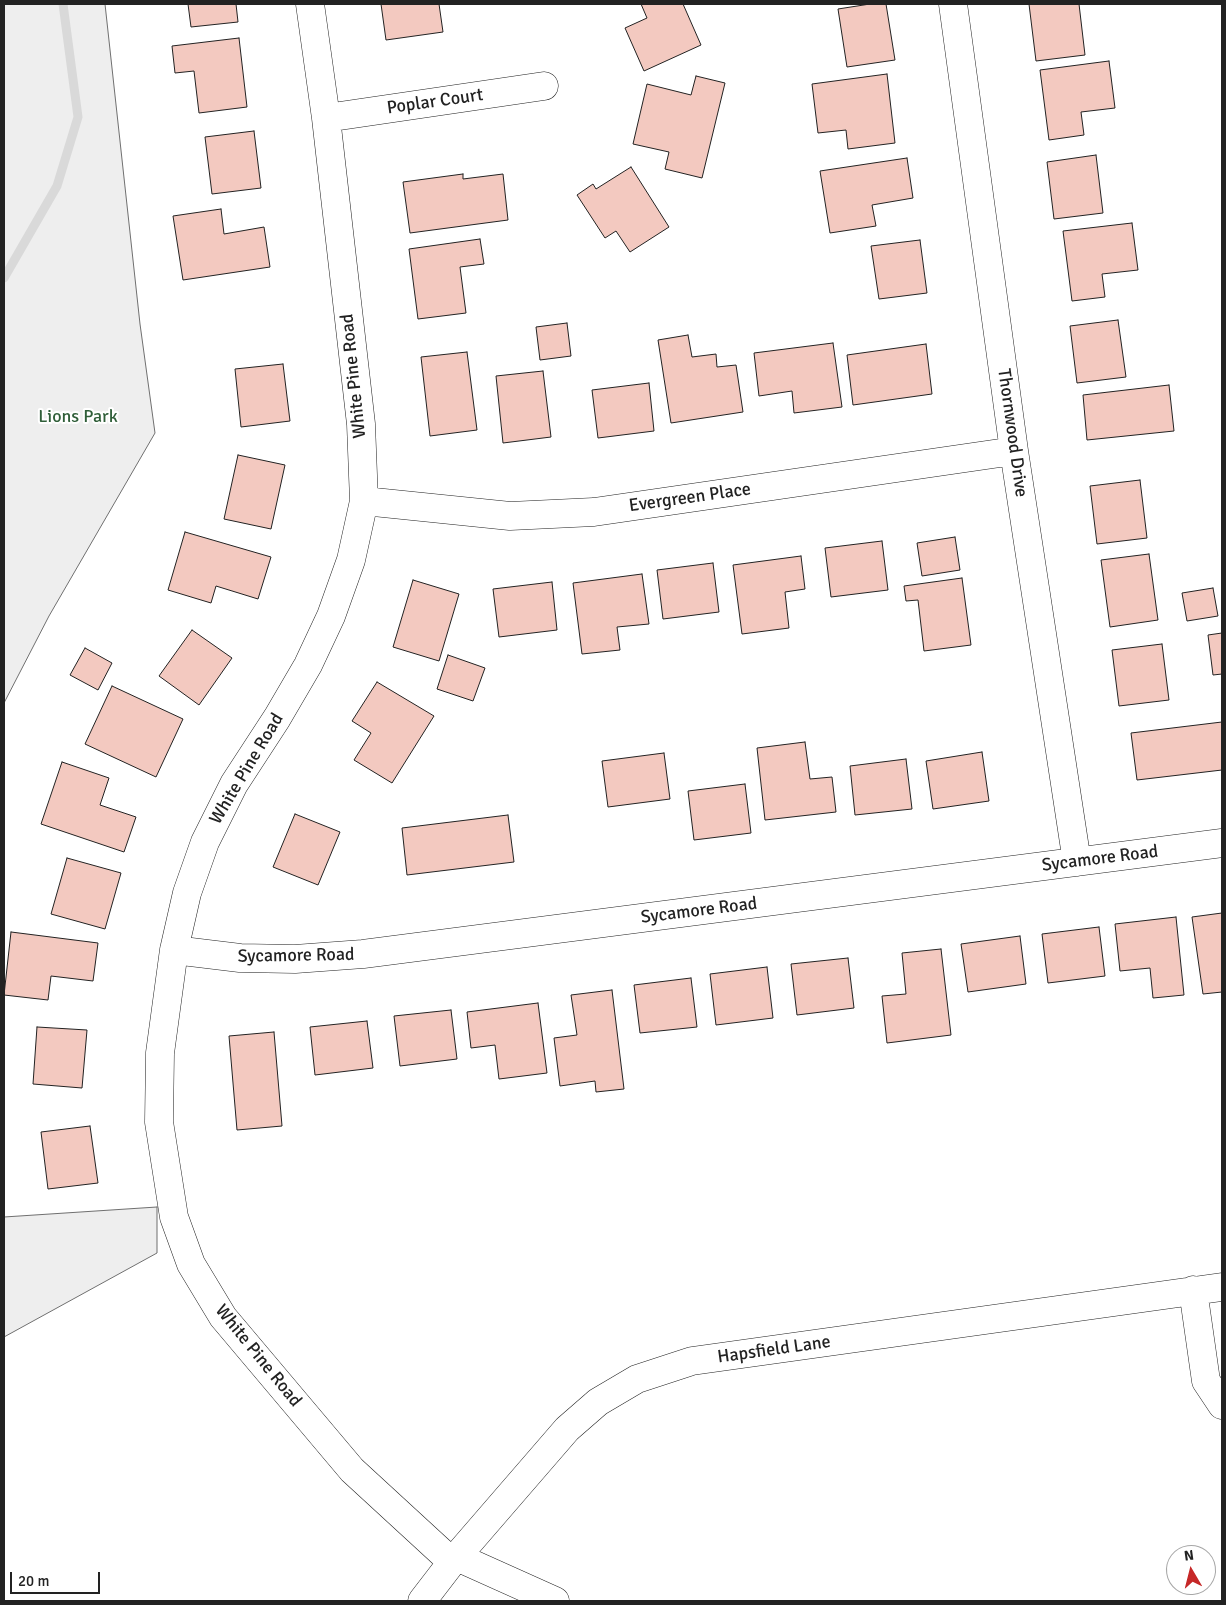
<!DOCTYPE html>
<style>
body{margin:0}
#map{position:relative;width:1226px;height:1605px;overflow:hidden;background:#fff;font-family:Signika,sans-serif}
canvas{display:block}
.frame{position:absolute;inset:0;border:5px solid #222;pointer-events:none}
.north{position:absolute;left:1166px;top:1545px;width:50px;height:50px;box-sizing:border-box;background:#fff;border:1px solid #a7a7a7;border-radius:50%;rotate:352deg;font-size:14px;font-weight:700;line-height:20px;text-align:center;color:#222}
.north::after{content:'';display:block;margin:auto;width:18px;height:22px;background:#c62828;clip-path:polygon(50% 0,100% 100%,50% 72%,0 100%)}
.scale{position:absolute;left:10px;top:1572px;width:90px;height:22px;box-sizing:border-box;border:2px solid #222;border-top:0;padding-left:6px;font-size:15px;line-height:18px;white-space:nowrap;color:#222;-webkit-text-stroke:4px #fff;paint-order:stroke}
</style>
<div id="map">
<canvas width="1226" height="1605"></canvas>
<div class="frame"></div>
<div class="north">N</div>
<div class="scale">20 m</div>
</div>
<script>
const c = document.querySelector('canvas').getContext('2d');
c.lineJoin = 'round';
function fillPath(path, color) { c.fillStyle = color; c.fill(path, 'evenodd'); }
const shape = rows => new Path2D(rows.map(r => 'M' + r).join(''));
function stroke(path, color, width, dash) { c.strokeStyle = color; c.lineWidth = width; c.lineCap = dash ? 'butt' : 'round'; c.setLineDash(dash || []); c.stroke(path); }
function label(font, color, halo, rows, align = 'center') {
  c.font = font + ' Signika,sans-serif'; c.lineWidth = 4; c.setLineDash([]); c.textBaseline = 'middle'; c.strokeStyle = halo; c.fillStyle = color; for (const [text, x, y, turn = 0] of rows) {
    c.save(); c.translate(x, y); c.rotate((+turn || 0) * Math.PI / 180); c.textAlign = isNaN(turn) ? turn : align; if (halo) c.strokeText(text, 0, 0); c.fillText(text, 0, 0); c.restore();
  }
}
const green = shape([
 [4,4,105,4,140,324,155,433,49,616,4,703,4,4],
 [157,1207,157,1253,4,1337,4,1217,157,1207]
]);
fillPath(green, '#eee');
stroke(green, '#6f6f6f', 1);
stroke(shape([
 [4,278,57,186,78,117,63,4]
]), '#d9d9d9', 9);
const building = shape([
 [188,4,236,4,238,22,191,27,188,4],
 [381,4,439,4,443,32,386,40,381,4],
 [641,4,683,4,701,45,644,71,625,28,647,18,641,4],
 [870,4,886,4,895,60,847,67,838,9,870,4],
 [1029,4,1079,4,1085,55,1036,61,1029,4],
 [239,38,247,107,199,113,194,71,175,73,172,46,239,38],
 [1109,61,1115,108,1081,112,1084,135,1049,140,1040,70,1109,61],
 [887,74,895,143,848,149,846,130,818,133,812,84,887,74],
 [696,76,725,83,702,178,665,169,669,152,633,144,647,84,691,95,696,76],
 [254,131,261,188,212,194,205,137,254,131],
 [1096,155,1103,213,1054,219,1047,162,1096,155],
 [907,158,913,198,872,205,876,226,830,233,820,171,907,158],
 [631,167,669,227,630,252,616,231,605,238,577,195,593,184,596,189,631,167],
 [463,174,463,179,503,174,508,220,410,233,403,182,463,174],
 [221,209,224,234,264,227,270,267,183,280,173,216,221,209],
 [1132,223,1138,270,1102,274,1105,297,1072,301,1063,231,1132,223],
 [480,239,484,264,460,267,466,313,418,319,409,249,480,239],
 [920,240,927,293,879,299,871,246,920,240],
 [1118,320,1126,377,1077,383,1070,326,1118,320],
 [567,323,571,356,540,360,536,327,567,323],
 [688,335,692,357,716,354,717,367,736,365,743,412,671,423,658,340,688,335],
 [833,343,842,407,794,413,792,391,759,396,754,353,833,343],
 [926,344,932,394,853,405,847,355,926,344],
 [467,352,477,430,430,436,421,357,467,352],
 [283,364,290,421,241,427,235,369,283,364],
 [543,371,551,437,503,443,496,376,543,371],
 [649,383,654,431,598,438,592,390,649,383],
 [1169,385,1174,431,1087,440,1083,395,1169,385],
 [238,455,285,465,271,529,224,519,238,455],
 [1140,480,1147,538,1097,544,1090,486,1140,480],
 [185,532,271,557,258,599,216,586,211,603,168,590,185,532],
 [955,537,960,570,922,576,917,543,955,537],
 [882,541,888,590,831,597,825,548,882,541],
 [1149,554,1158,620,1110,627,1101,560,1149,554],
 [801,556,805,589,785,592,789,628,742,634,733,565,801,556],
 [713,563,719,612,663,619,657,570,713,563],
 [642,574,649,624,617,627,620,650,582,654,573,583,642,574],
 [962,578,971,645,924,651,918,600,906,601,904,586,962,578],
 [413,580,459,594,439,661,393,647,413,580],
 [552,582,557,630,499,637,493,589,552,582],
 [1213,588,1218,616,1187,621,1182,593,1213,588],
 [192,630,232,658,199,705,159,676,192,630],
 [1222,633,1222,674,1213,675,1208,635,1222,633],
 [1162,644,1169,700,1119,706,1112,650,1162,644],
 [85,648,112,663,98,690,70,675,85,648],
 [448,655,485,668,473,701,437,689,448,655],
 [377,682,434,716,392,783,354,760,371,733,352,721,377,682],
 [112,686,183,719,156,777,85,744,112,686],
 [1222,722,1222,770,1137,780,1131,733,1222,722],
 [805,742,810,779,832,777,836,812,765,820,757,748,805,742],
 [982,752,989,801,933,809,926,761,982,752],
 [664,753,670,799,608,807,602,761,664,753],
 [906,759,912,809,855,815,850,766,906,759],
 [62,762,109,778,100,805,136,817,124,852,41,824,62,762],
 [745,784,751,833,694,840,688,791,745,784],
 [295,814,340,832,318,885,273,867,295,814],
 [508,815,514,862,407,875,402,828,508,815],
 [67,858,121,873,105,929,51,914,67,858],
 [1222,913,1222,992,1203,994,1192,917,1222,913],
 [1176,917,1184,995,1153,998,1150,968,1120,971,1115,924,1176,917],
 [1099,927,1105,976,1048,983,1042,934,1099,927],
 [11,932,98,943,93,981,51,976,48,1000,4,995,11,932],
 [1020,936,1026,984,968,992,961,944,1020,936],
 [941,949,951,1035,887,1043,882,996,906,994,902,953,941,949],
 [848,958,854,1008,797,1015,791,964,848,958],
 [767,967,773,1018,716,1025,710,974,767,967],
 [691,978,697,1027,640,1033,634,985,691,978],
 [612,990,624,1089,596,1092,595,1081,560,1086,554,1038,577,1035,571,995,612,990],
 [538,1003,547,1073,499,1079,495,1045,471,1048,467,1012,538,1003],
 [451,1010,457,1059,400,1066,394,1016,451,1010],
 [367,1021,373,1068,315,1075,310,1027,367,1021],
 [37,1027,87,1030,82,1088,33,1084,37,1027],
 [274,1032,282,1126,237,1130,229,1036,274,1032],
 [90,1126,98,1183,48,1189,41,1132,90,1126]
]);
fillPath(building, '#f3c9c0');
stroke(building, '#222', 1);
const minor = shape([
 [310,4,326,118,361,424,364,501,351,560,331,616,308,665,277,718,234,784,205,842,187,893,174,950,160,1053,159,1122,174,1217,191,1264,223,1317,352,1470,452,1562],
 [953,4,1014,451,1077,862],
 [326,118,544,86],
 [364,501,510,516,594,512,1014,451],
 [174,950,240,958,295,959,363,954,1222,843],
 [1193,1290,1206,1381,1222,1405],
 [457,1557,555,1601],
 [422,1601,452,1562,567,1429,598,1402,637,1379,692,1361,1222,1287]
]);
stroke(minor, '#222', 29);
stroke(minor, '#fff', 28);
label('18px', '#222', '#fff', [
 ["Poplar Court",435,102,-8],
 ["White Pine Road",354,376,-96],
 ["Thornwood Drive",1012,433,82],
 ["Evergreen Place",690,498,-8],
 ["White Pine Road",247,769,-59],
 ["Sycamore Road",1100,859,-7],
 ["Sycamore Road",699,911,-7],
 ["Sycamore Road",296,956,-1],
 ["Hapsfield Lane",774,1350,-8],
 ["White Pine Road",258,1356,51]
]);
label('18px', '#2f5e38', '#fff', [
 ["Lions Park",78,417]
]);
</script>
